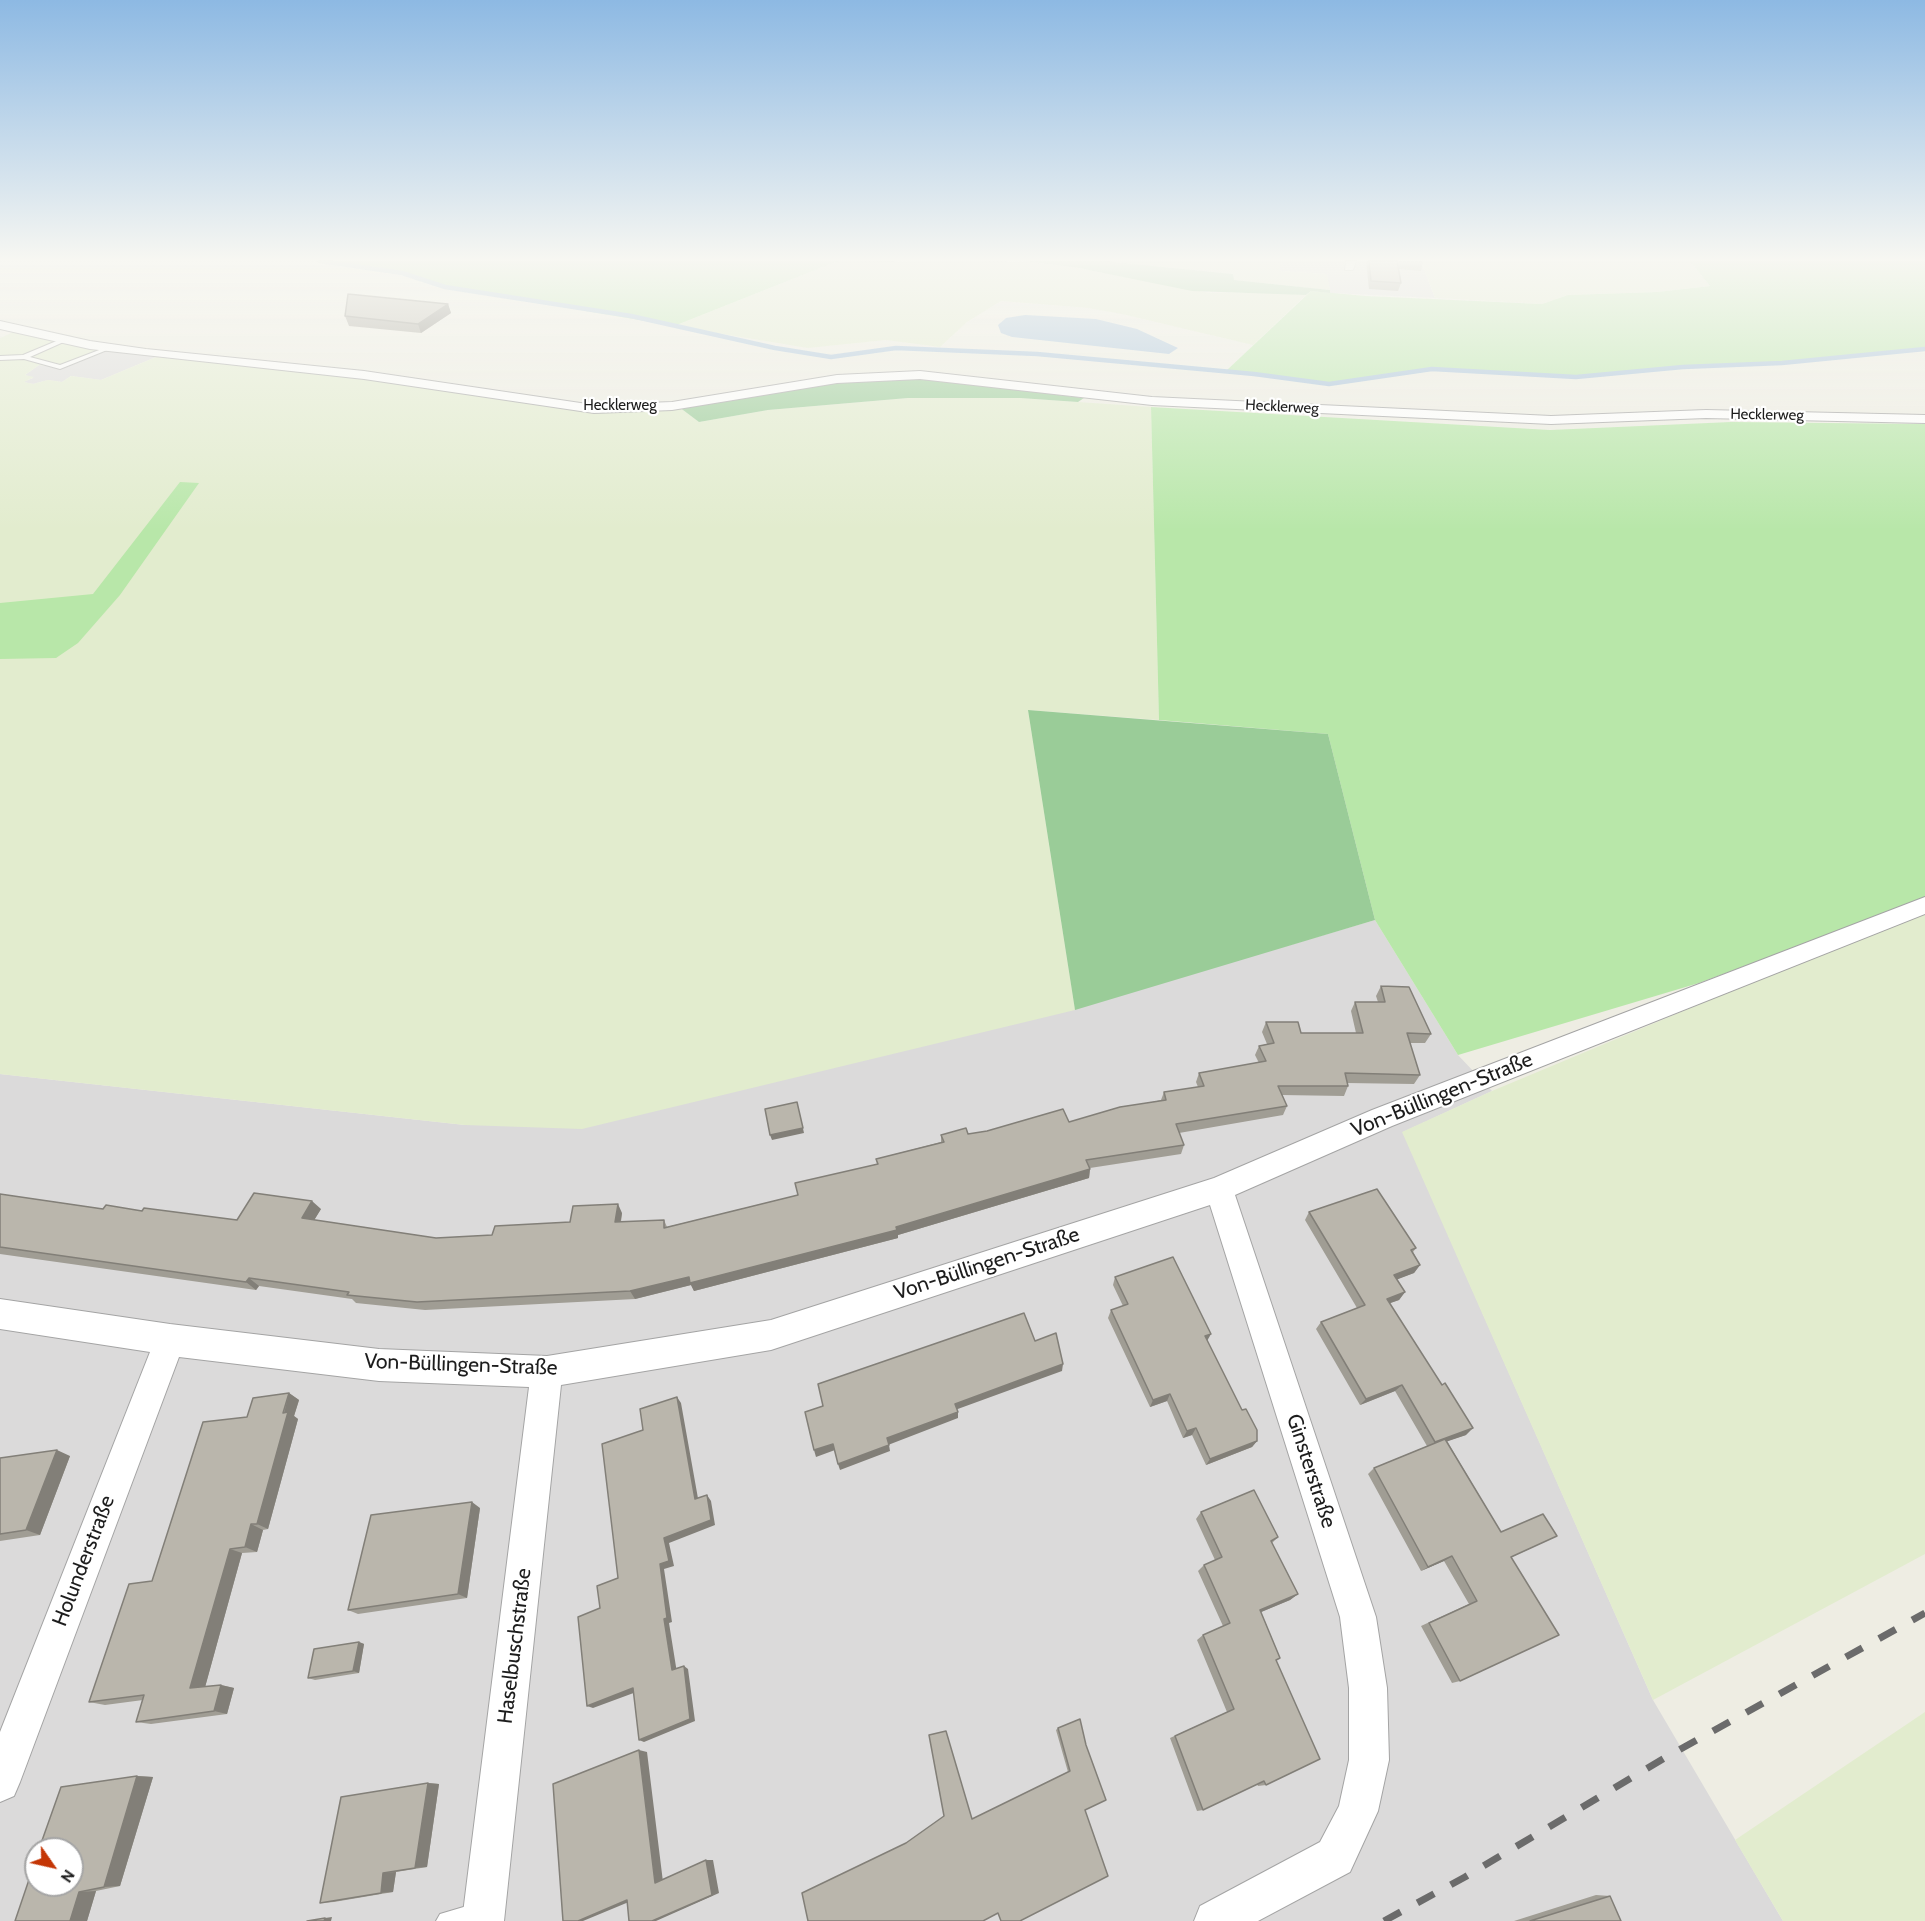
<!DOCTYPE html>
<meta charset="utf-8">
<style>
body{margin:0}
#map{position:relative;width:1925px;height:1921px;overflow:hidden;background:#eeede3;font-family:Cabin,sans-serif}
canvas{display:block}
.north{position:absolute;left:24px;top:1837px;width:60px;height:60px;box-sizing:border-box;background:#fff;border:2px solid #a5a5a5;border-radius:50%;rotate:124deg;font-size:16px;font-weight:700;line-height:24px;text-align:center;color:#1d1d1d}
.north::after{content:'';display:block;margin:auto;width:21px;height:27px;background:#c43605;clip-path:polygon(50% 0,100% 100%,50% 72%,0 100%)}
</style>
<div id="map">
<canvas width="1925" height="1921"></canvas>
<div class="north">N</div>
</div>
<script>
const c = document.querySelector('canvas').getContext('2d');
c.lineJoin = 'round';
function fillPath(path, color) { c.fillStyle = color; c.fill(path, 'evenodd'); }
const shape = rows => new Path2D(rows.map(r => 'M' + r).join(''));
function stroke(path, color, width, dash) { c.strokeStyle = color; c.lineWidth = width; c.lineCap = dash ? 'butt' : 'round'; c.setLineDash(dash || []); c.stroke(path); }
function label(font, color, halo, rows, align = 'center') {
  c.font = font + ' Cabin,sans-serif'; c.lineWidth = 4.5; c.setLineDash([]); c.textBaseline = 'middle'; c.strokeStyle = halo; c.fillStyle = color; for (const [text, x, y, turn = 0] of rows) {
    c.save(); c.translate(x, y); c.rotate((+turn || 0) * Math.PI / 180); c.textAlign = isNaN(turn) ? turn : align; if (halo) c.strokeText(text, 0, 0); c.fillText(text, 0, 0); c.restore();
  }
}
fillPath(shape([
 [1280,261,1347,261,1344,269,1352,270,1355,261,1421,261,1435,298,1330,293,1327,274,1280,271],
 [109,350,156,357,101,380,71,376,62,382,48,380,33,384,23,382,33,378,25,375,39,365,64,368],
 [1375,920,1458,1055,1492,1091,1403,1132,1653,1700,1783,1921,0,1921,0,1074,465,1125,1051,1015],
 [36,1849,72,1849,72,1885,36,1885]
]), '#dbdada');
fillPath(shape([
 [838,261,1029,262,1079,268,1210,293,1266,292,1306,295,1253,345,1122,314,1088,308,1001,301,967,322,940,347,886,340,808,348,674,326],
 [1104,261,1280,261,1280,271,1327,274,1330,290,1233,280,1233,274],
 [1421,261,1690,261,1710,286,1657,292,1568,295,1542,304,1435,298],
 [16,331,109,350,64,368,39,365,25,375,34,377,24,382,33,384,48,380,62,382,71,376,101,380,156,357,374,379,594,412,679,407,699,422,768,410,908,398,1020,398,1151,407,1159,720,1028,710,1075,1010,582,1129,465,1125,0,1074,0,338],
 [1925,910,1925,1554,1653,1700,1402,1132,1492,1091],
 [1925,1712,1925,1921,1783,1921,1735,1840]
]), '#e2ecce');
fillPath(shape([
 [320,261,838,261,674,326,445,287,402,273],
 [1690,261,1925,261,1925,349,1782,363,1683,367,1576,377,1432,369,1329,384,1226,371,1311,291,1366,296,1542,304,1568,295,1657,292,1710,286],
 [1151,407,1550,430,1731,422,1925,424,1925,899,1699,983,1458,1055,1375,920,1328,734,1159,720],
 [180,482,199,483,120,595,78,643,56,658,0,659,0,603,93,594]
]), '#b8e7a9');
fillPath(shape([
 [1025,261,1104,261,1233,274,1234,280,1330,290,1330,293,1311,291,1306,295,1192,291,1079,268],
 [919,378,1084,398,1078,402,1020,398,908,398,768,410,699,422,679,407,824,383],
 [1028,710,1328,734,1375,920,1075,1010]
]), '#9acc98');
fillPath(shape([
 [1025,315,1096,319,1137,329,1178,348,1169,354,1012,337,1001,333,998,325,1006,318]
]), '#a4c0db');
stroke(shape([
 [320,261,402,273,445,287,631,316,775,348,831,357,896,348,1037,354,1254,374,1329,384,1432,369,1576,377,1683,367,1782,363,1925,349]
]), '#a4c0db', 4.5);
const service = shape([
 [66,337,68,340,30,357,60,365,107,347,112,348,60,369,24,359,0,360,0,356,23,355,66,337],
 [477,1903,484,1907,488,1914,485,1921,436,1921,440,1914,477,1903]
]);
const minor = shape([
 [1346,261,1356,261,1353,270,1345,270,1346,261],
 [0,321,90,341,146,349,364,371,594,405,672,402,837,375,920,371,1152,397,1551,416,1706,410,1925,415,1925,423,1706,418,1551,424,1152,405,920,379,837,383,672,410,594,413,364,379,90,349,0,329,0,321],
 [1925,897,1925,914,1392,1126,1235,1195,1376,1617,1387,1688,1389,1760,1378,1811,1350,1872,1258,1921,1194,1921,1200,1906,1320,1842,1339,1806,1349,1760,1349,1688,1340,1617,1210,1205,771,1350,561,1385,504,1921,462,1921,529,1387,379,1381,179,1357,20,1782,14,1796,0,1802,0,1732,150,1352,0,1329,0,1299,170,1324,379,1349,547,1356,771,1320,1214,1178,1372,1110,1925,897]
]);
stroke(service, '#a4a4a4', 2);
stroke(minor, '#a4a4a4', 2);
fillPath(service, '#fff');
fillPath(minor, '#fff');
stroke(shape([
 [1384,1921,1465,1877,1668,1756,1925,1613]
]), '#6b6b6b', 7, [19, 19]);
fillPath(shape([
 [1366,261,1423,261,1423,262,1421,271,1399,269,1401,283,1398,291,1369,289],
 [448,304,451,313,421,333,349,326,345,316],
 [1381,986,1431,1034,1425,1043,1410,1043,1420,1075,1414,1084,1347,1083,1348,1086,1344,1096,1282,1095,1287,1106,1283,1115,1179,1133,1184,1145,1181,1154,1090,1168,1089,1178,898,1235,898,1238,694,1291,691,1285,635,1299,425,1310,356,1303,352,1299,259,1286,256,1290,0,1254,0,1194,103,1209,142,1211,237,1220,321,1209,314,1220,436,1238,492,1235,622,1213,621,1222,664,1220,667,1227,798,1195,877,1164,876,1159,941,1142,941,1135,968,1134,1069,1122,1161,1100,1164,1092,1198,1087,1196,1082,1199,1073,1259,1063,1255,1055,1259,1046,1267,1044,1262,1032,1266,1022,1301,1033,1356,1033,1351,1011,1355,1002,1378,1002,1376,996],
 [1309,1212,1416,1248,1413,1252,1420,1265,1414,1273,1397,1279,1405,1292,1399,1300,1390,1303,1466,1435,1447,1441,1501,1532,1557,1536,1512,1557,1460,1681,1452,1683,1421,1626,1469,1604,1444,1561,1421,1571,1368,1474,1374,1468,1427,1446,1395,1391,1360,1405,1316,1329,1321,1322,1357,1308,1305,1220],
 [1115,1277,1207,1341,1257,1441,1252,1447,1206,1465,1192,1435,1183,1438,1167,1401,1150,1407,1108,1318,1111,1310,1123,1306,1113,1285],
 [289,1393,299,1400,294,1416,298,1419,268,1529,263,1530,257,1552,242,1553,205,1687,221,1685,234,1688,227,1714,151,1724,136,1722,143,1700,105,1705,89,1702,152,1581,247,1417],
 [70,1456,40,1535,0,1541,0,1458],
 [480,1508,467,1598,358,1614,348,1610],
 [1201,1512,1278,1537,1272,1543,1298,1594,1290,1600,1261,1612,1280,1658,1276,1661,1266,1785,1258,1786,1257,1784,1203,1810,1197,1811,1170,1738,1227,1712,1197,1640,1203,1635,1223,1626,1198,1571,1204,1565,1215,1560,1196,1519],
 [359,1642,364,1644,359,1673,315,1680,308,1678],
 [1058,1728,1085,1810,998,1913,906,1843,972,1819,1068,1772,1056,1730],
 [137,1776,153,1777,120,1886,96,1891,87,1921,15,1921],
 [428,1783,439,1784,427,1867,396,1872,393,1892,334,1902,320,1903],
 [1596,1895,1610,1896,1621,1921,1514,1921]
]), '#a09d94');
fillPath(shape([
 [448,304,451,313,421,333,418,324],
 [797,1102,804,1133,772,1140,770,1135],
 [1090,1169,1089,1178,898,1235,898,1238,694,1291,691,1285,635,1299,630,1291,896,1227],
 [312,1201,321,1209,310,1227,302,1218],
 [618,1204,622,1213,619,1231,615,1222],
 [1420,1265,1414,1273,1388,1283,1394,1275],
 [249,1278,259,1286,256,1290,246,1282],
 [1405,1292,1399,1300,1382,1306,1387,1299],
 [1211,1334,1207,1341,1205,1336],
 [1063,1364,1062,1371,955,1410,955,1404],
 [1402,1385,1395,1391,1360,1405,1366,1399],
 [289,1393,299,1400,294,1416,298,1419,268,1529,257,1524],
 [1170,1394,1167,1401,1150,1407,1153,1400],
 [677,1397,681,1403,699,1504,695,1499],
 [958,1412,958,1418,888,1445,887,1438],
 [1196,1428,1192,1435,1183,1438,1187,1431],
 [1473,1428,1466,1435,1428,1448,1435,1442],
 [1257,1441,1252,1447,1206,1465,1210,1459],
 [833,1444,835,1450,816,1457,814,1450],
 [889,1445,890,1451,840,1470,838,1464],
 [57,1450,70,1456,40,1535,26,1530],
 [707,1495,711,1501,715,1525,669,1543,674,1566,664,1569,672,1622,669,1623,677,1673,672,1670,664,1619,660,1564,664,1538],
 [472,1502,480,1508,467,1598,458,1594],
 [251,1524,263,1530,257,1552,245,1547],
 [230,1549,242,1553,204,1691,190,1688],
 [1452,1556,1444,1561,1421,1571,1428,1567],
 [1298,1594,1290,1600,1254,1615,1260,1610],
 [359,1642,364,1644,359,1673,353,1671],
 [684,1666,688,1669,695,1721,644,1742,639,1740],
 [221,1685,234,1688,227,1714,214,1711],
 [633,1688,639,1691,593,1708,587,1706],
 [639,1750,647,1752,663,1882,655,1883],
 [137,1776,153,1777,120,1886,104,1887],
 [428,1783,439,1784,427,1867,415,1868],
 [706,1860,713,1860,719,1893,656,1921,652,1921],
 [396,1872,393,1892,381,1893,383,1873],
 [96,1891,87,1921,70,1921,79,1892],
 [636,1899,583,1921,578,1921,627,1900],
 [332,1917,331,1921,324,1921,325,1918]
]), '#827f78');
const building = shape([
 [1369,261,1397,261,1401,283,1371,281,1369,261],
 [348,294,448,304,418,324,345,316,348,294],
 [1381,986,1409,987,1431,1034,1407,1033,1420,1075,1345,1073,1348,1086,1278,1086,1287,1106,1176,1124,1184,1145,1086,1160,1090,1169,896,1227,897,1230,690,1283,689,1277,630,1291,417,1302,347,1295,349,1292,249,1278,246,1282,0,1247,0,1194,103,1209,106,1205,142,1211,144,1208,237,1220,254,1193,312,1201,302,1218,436,1238,492,1235,495,1226,570,1222,573,1206,618,1204,615,1222,664,1220,664,1228,798,1195,795,1183,878,1164,876,1159,944,1142,941,1135,966,1128,968,1134,987,1131,1063,1109,1069,1122,1120,1107,1166,1100,1164,1092,1204,1086,1199,1073,1266,1061,1259,1046,1274,1043,1266,1022,1298,1022,1301,1033,1363,1033,1355,1002,1385,1002,1381,986],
 [797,1102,803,1128,770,1135,765,1109,797,1102],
 [1377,1189,1416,1248,1411,1250,1420,1265,1394,1275,1405,1292,1387,1299,1442,1385,1445,1383,1473,1428,1435,1442,1402,1385,1366,1399,1321,1322,1365,1305,1309,1212,1377,1189],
 [1173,1257,1211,1334,1205,1336,1242,1410,1246,1409,1257,1430,1257,1441,1210,1459,1196,1428,1187,1431,1170,1394,1153,1400,1111,1310,1128,1304,1115,1277,1173,1257],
 [1024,1313,1035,1341,1056,1333,1063,1364,955,1404,958,1412,887,1438,889,1445,838,1464,833,1444,814,1450,805,1412,823,1406,818,1384,1024,1313],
 [289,1393,283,1413,288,1412,257,1524,251,1524,245,1547,230,1549,190,1688,221,1685,214,1711,136,1722,144,1695,89,1702,129,1584,152,1581,203,1422,247,1417,253,1398,289,1393],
 [677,1397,695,1499,707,1495,711,1520,664,1538,669,1561,660,1564,667,1618,664,1619,672,1670,684,1666,690,1719,639,1740,633,1688,587,1706,578,1617,600,1608,597,1586,618,1578,602,1444,643,1430,640,1409,677,1397],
 [1445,1439,1501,1532,1543,1514,1557,1536,1511,1557,1559,1635,1460,1681,1429,1623,1477,1601,1452,1556,1428,1567,1374,1468,1445,1439],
 [57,1450,26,1530,0,1534,0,1458,57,1450],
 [1254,1490,1278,1537,1271,1541,1298,1594,1260,1610,1280,1658,1276,1660,1320,1759,1266,1785,1264,1781,1203,1810,1175,1736,1234,1709,1203,1635,1230,1623,1204,1565,1222,1557,1201,1512,1254,1490],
 [472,1502,458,1594,348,1610,371,1515,472,1502],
 [359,1642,353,1671,308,1678,314,1649,359,1642],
 [1080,1719,1086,1745,1106,1800,1085,1810,1108,1876,1020,1921,1001,1921,998,1913,983,1921,808,1921,802,1893,906,1843,944,1816,929,1735,946,1731,972,1819,1070,1771,1058,1728,1080,1719],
 [639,1750,655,1883,706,1860,712,1895,652,1921,629,1921,627,1900,578,1921,563,1921,553,1784,639,1750],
 [137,1776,104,1887,79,1892,70,1921,15,1921,36,1859,36,1885,72,1885,72,1849,39,1849,61,1787,137,1776],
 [428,1783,415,1868,383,1873,381,1893,320,1903,341,1797,428,1783],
 [1610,1896,1621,1921,1530,1921,1610,1896],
 [325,1918,324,1921,307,1921,325,1918]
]);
fillPath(building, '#bab6ac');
stroke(building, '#827f78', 1.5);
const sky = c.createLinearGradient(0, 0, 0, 530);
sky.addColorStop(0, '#8db9e3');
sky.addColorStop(0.49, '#f7f7f2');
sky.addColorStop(1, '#f7f7f200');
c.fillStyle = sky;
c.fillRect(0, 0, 1925, 530);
label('15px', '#1d1d1d', '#fff', [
 ["Hecklerweg",620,406],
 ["Hecklerweg",1282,407,3],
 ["Hecklerweg",1767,415,1]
]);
label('21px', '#1d1d1d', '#fff', [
 ["Von-Büllingen-Straße",1442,1095,-22],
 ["Von-Büllingen-Straße",987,1264,-18],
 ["Von-Büllingen-Straße",461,1365,2],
 ["Ginsterstraße",1311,1471,72],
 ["Holunderstraße",84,1561,-69],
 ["Haselbuschstraße",515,1646,-83]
]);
</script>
